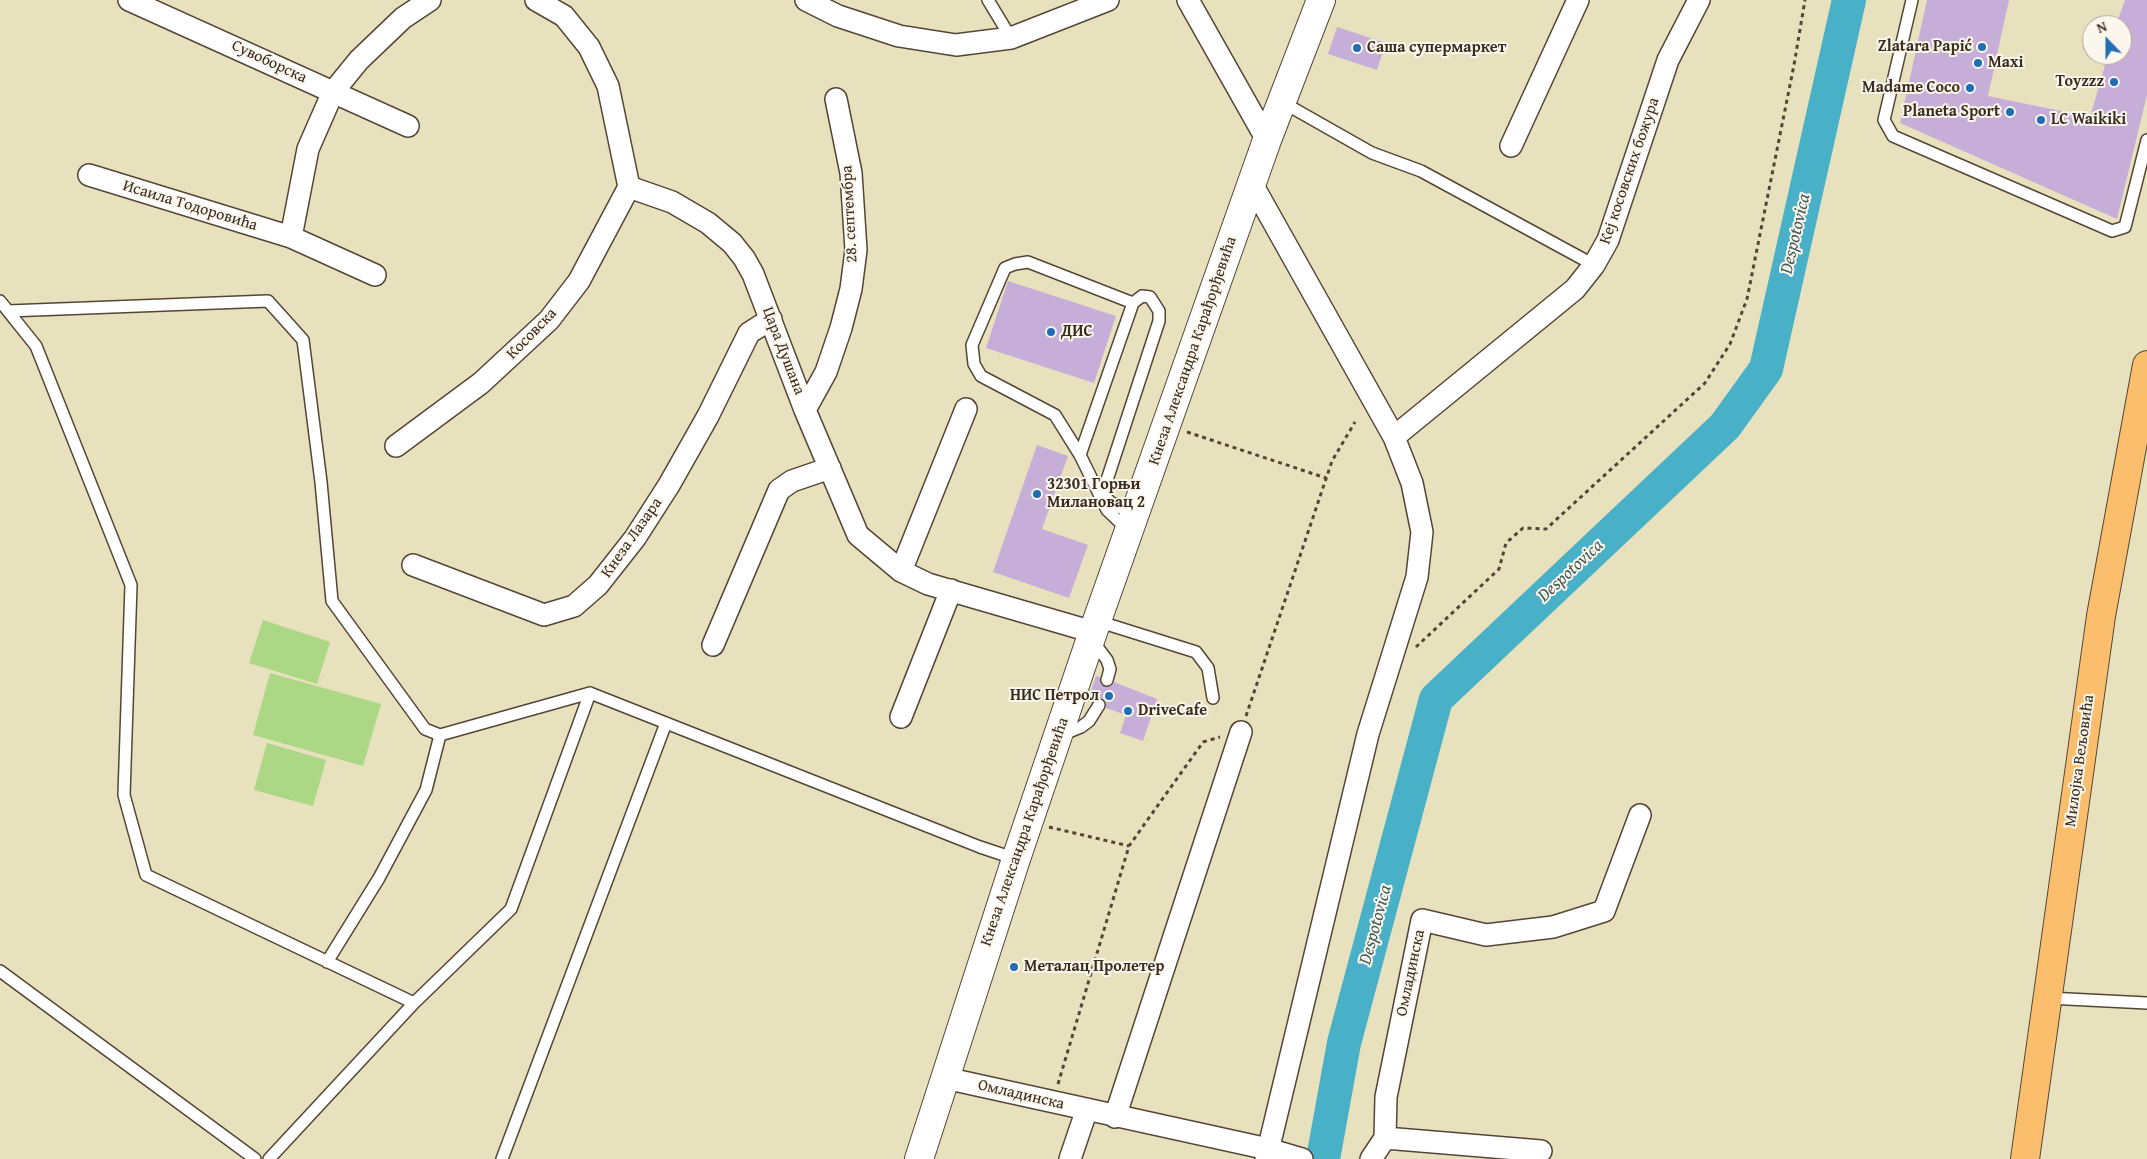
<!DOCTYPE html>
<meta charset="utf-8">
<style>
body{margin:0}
#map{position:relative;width:2147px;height:1159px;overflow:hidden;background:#e8e1be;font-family:"Gentium Book Plus",serif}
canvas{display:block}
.north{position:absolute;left:2082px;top:15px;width:50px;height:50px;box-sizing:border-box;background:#fbf7ec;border:1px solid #aea59a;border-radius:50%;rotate:338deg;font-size:14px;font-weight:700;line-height:20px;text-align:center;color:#3b2a1e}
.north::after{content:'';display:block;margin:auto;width:18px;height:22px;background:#1f6fb2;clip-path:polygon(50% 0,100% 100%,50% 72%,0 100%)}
</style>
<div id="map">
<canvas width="2147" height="1159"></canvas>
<div class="north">N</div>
</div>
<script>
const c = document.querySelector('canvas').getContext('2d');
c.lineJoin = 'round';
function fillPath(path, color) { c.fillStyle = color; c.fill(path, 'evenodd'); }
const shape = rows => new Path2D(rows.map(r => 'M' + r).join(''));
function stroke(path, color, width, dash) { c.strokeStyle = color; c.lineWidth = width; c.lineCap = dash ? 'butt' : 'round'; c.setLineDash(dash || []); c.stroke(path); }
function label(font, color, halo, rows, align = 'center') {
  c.font = font + ' "Gentium Book Plus",serif'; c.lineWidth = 4; c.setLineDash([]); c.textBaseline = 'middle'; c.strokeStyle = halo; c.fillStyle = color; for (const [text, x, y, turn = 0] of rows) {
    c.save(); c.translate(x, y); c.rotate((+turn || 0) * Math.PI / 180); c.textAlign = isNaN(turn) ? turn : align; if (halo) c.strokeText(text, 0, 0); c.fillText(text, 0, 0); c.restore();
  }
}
fillPath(shape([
 [263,620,330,642,317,684,249,663],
 [270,673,381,704,363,766,253,735],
 [267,743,326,760,313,806,254,790]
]), '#acd784');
stroke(shape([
 [1323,1159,1344,1043,1436,699,1725,426,1766,369,1849,0]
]), '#48b1c7', 34);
fillPath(shape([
 [1927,0,2009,0,1988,96,2090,117,2108,55,2122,55,2122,25,2116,25,2125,0,2147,0,2147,95,2117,219,1900,123],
 [1337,27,1386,43,1377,70,1328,54],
 [1008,281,1116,316,1094,383,986,348],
 [1037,445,1068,456,1042,529,1088,545,1069,598,993,572],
 [1096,676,1100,677,1100,682,1105,687,1109,687,1114,682,1157,699,1143,741,1120,733,1126,715,1106,708,1106,702,1103,698,1096,698,1092,703,1087,701]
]), '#c7aed9');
const service = shape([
 [988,0,1011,38],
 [1912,0,1884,120,1893,136,2112,231,2125,227,2147,140],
 [1282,102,1372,153,1421,171,1594,265],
 [0,301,36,346,131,585,124,795,146,875,414,1003],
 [8,311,268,301,303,340,321,482,332,601,425,729,440,735,590,693,980,847,1016,859],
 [1080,455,1055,415,981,376,974,364,972,345,1005,268,1015,264,1028,262,1133,303],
 [1128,530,1107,510,1080,455,1133,303,1142,296,1150,297,1159,311,1159,321,1105,486,1105,496,1110,502,1134,515],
 [1097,621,1196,652,1208,668,1213,698],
 [1089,643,1098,648,1107,660,1110,669,1107,680],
 [1059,736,1081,727,1089,721,1099,705],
 [327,962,379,878,426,790,440,735],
 [0,971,255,1159],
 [2048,998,2147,1003],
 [269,1159,414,1003,511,909,590,693],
 [502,1159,666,723]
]);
const minor = shape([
 [129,0,408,126],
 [536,0,564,16,589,47,608,86,629,187,672,202,708,223,732,243,744,258,753,274,805,410,858,535,901,571,928,584,1093,632],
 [806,0,838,16,899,36,956,45,1011,38,1108,0],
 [1188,0,1267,140],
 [1511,146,1578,0],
 [89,175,291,237,375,275],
 [1252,184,1394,437,1412,483,1422,532,1417,577,1368,734,1266,1159],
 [291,237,308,149,333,92,359,60,403,18,430,0],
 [805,410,826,372,841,328,851,289,856,250,851,173,836,99],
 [1394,437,1575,289,1594,265,1608,240,1668,60,1699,0],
 [396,446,481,383,549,320,579,281,629,187],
 [413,565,544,615,574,606,598,585,635,538,669,485,708,416,749,333,771,319],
 [901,571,966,409],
 [713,645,779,490,792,481,830,468],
 [901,717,951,590],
 [945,1078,1268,1149,1302,1159],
 [1115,1117,1241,732],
 [1385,1138,1541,1151],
 [1070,1159,1087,1109],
 [1371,1159,1385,1138,1386,1097,1422,920,1486,935,1553,927,1604,911,1640,815]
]);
const tertiary = shape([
 [919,1159,1016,859,1093,632,1267,140,1321,0]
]);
const primary = shape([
 [2025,1159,2101,616,2147,365]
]);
stroke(service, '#554536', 14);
stroke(minor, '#554536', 24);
stroke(tertiary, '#554536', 30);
stroke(primary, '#554536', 30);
stroke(shape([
 [1187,432,1326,478],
 [1416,647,1499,569,1506,543,1523,528,1546,529,1705,383,1730,344,1747,299,1794,65,1805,0],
 [1246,716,1332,461,1355,422],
 [1049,827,1129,846],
 [1058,1084,1129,846,1203,742,1220,737]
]), '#554536', 3, [4, 4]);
stroke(service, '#fff', 11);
stroke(minor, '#fff', 21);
stroke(tertiary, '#fff', 28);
stroke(primary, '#fabe6d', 28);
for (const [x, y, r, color] of [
 [1982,47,5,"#1f6fb2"],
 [1357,48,5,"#1f6fb2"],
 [1978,63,5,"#1f6fb2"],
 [2114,82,5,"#1f6fb2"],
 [1970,88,5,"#1f6fb2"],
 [2010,112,5,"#1f6fb2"],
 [2041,120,5,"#1f6fb2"],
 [1051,332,5,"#1f6fb2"],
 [1037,494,5,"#1f6fb2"],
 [1109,696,5,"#1f6fb2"],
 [1128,711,5,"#1f6fb2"],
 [1014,967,5,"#1f6fb2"]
]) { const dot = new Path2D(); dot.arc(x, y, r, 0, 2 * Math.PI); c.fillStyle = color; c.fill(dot); stroke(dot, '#fbf7ec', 2); }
label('bold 16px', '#3b2a1e', '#fbf7ec', [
 ["Zlatara Papić",1972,47,"right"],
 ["Саша супермаркет",1367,48],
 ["Maxi",1988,63],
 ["Toyzzz",2104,82,"right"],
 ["Madame Coco",1960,88,"right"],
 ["Planeta Sport",2000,112,"right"],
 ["LC Waikiki",2051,120],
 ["ДИС",1061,332],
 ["32301 Горњи",1047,485],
 ["Милановац 2",1047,503],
 ["НИС Петрол",1099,696,"right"],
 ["DriveCafe",1138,711],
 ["Металац Пролетер",1024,967]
], 'left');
label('16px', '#3b2a1e', '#fbf7ec', [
 ["Сувоборска",269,62,25],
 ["Кеј косовских божура",1630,171,-71],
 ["Исаила Тодоровића",190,206,17],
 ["28. септембра",850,214,-93],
 ["Косовска",532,334,-46],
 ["Цара Душана",783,351,69],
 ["Кнеза Александра Карађорђевића",1193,351,-71],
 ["Кнеза Лазара",632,538,-55],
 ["Милојка Вељовића",2080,761,-82],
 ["Кнеза Александра Карађорђевића",1025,832,-71],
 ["Омладинска",1411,973,-78],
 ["Омладинска",1021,1095,13]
]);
label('italic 18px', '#405959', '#fbf7ec', [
 ["Despotovica",1796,234,-77],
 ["Despotovica",1571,571,-43],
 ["Despotovica",1376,925,-75]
]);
</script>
